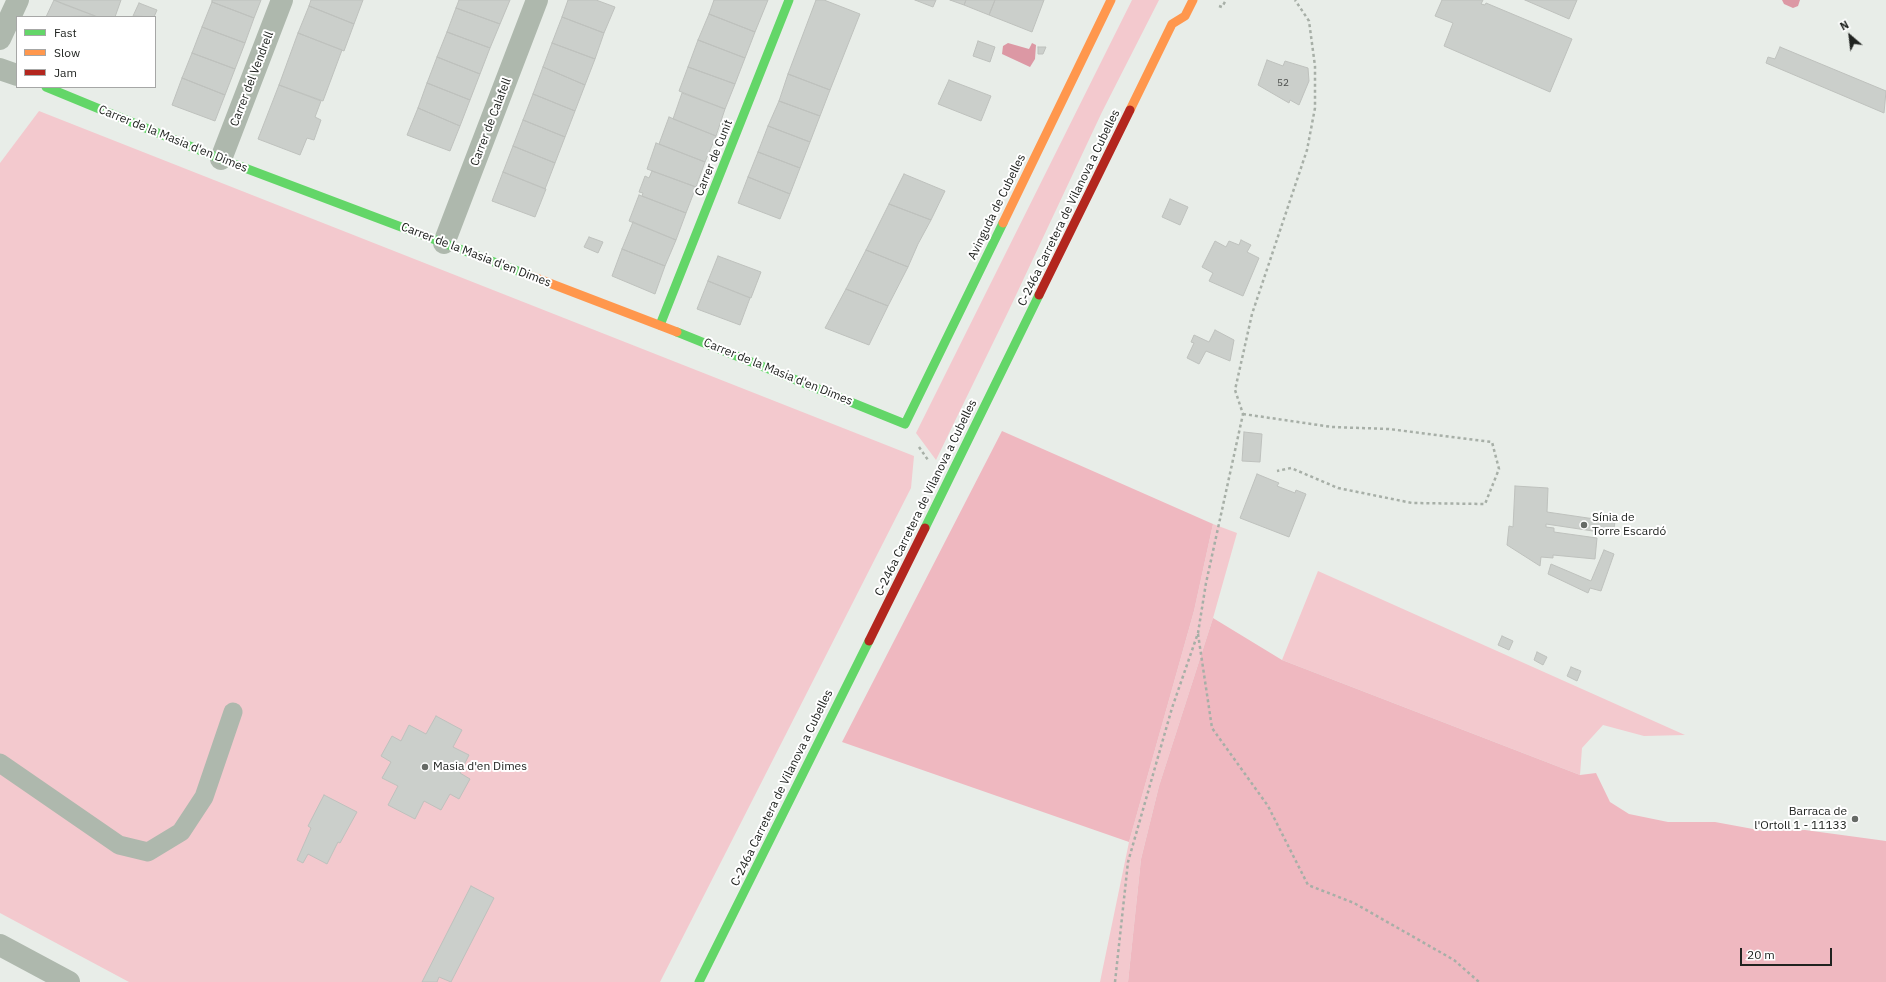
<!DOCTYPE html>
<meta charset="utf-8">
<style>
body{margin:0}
#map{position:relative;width:1886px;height:982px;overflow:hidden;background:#e8ede8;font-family:"IBM Plex Sans",sans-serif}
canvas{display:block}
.legend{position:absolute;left:16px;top:16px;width:140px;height:72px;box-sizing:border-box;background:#fff;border:1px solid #a6a7a6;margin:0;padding:5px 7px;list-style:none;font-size:12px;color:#202320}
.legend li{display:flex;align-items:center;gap:8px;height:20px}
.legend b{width:20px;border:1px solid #a6a7a6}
.north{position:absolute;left:1830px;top:16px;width:40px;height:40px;-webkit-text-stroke:3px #fff;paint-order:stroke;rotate:332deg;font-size:11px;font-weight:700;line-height:16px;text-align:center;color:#202320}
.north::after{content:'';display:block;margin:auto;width:14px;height:18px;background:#202320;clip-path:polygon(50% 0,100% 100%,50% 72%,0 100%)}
.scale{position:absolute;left:1740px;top:948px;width:92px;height:18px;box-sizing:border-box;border:2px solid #202320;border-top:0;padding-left:5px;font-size:12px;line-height:14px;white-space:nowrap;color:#202320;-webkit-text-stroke:3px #fff;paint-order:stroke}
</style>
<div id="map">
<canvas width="1886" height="982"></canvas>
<ul class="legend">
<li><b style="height:5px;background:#63d668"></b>Fast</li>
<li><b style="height:5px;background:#ff974d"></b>Slow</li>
<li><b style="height:5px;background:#b3261e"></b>Jam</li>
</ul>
<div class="north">N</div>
<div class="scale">20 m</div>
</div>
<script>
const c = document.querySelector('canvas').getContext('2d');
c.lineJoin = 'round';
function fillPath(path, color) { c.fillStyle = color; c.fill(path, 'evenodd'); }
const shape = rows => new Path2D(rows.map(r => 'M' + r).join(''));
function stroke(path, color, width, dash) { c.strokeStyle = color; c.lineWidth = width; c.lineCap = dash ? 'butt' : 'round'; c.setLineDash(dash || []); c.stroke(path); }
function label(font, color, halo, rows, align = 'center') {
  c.font = font + ' "IBM Plex Sans",sans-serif'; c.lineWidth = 4; c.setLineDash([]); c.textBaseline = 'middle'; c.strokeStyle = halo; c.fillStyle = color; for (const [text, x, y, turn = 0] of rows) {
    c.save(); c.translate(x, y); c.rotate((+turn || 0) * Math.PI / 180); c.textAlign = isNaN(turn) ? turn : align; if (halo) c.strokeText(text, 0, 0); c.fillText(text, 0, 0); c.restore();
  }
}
fillPath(shape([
 [1132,0,1159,0,1102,112,1009,310,936,460,916,433],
 [39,111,914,456,911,488,660,982,129,982,0,913,0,163],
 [1213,524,1237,533,1213,618,1159,786,1141,859,1128,982,1100,982,1129,842,1194,611],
 [1318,571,1685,735,1644,736,1603,725,1582,748,1580,775,1282,660]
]), '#f3c9ce');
fillPath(shape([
 [1002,431,1213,524,1194,611,1129,842,842,742],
 [1213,618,1282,660,1580,775,1596,773,1610,802,1629,814,1668,822,1715,822,1764,831,1805,830,1886,841,1886,982,1128,982,1141,859,1159,786]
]), '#efb8c0');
fillPath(shape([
 [1782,0,1800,0,1798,6,1793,8,1784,4],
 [1008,43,1029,49,1032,43,1036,45,1035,59,1030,67,1002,54,1003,46]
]), '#dc98a4');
const building = shape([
 [54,0,63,4,95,16,46,17,54,0],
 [54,0,121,0,115,17,98,17,54,0],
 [212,0,261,0,254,18,212,2,212,0],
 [311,0,363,0,354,24,309,6,311,0],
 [459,0,510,0,500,24,456,8,459,0],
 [568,0,596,0,615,7,604,33,562,17,568,0],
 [714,0,768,0,755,32,709,14,714,0],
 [816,0,824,0,860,14,830,90,788,74,816,0],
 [915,0,936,0,933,7,915,0],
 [950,0,966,0,964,5,950,0],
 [966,0,995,0,989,15,964,5,966,0],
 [995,0,1044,0,1032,32,989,15,995,0],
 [1442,0,1483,0,1481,4,1485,5,1486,3,1572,39,1550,92,1444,46,1453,23,1435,16,1442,0],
 [1525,0,1577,0,1569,19,1525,0],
 [212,2,254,18,245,43,202,27,212,2],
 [139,3,157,10,154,17,133,16,139,3],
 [309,6,354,24,344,51,298,33,309,6],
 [456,8,500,24,490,48,447,32,456,8],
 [709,14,755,32,745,58,698,40,709,14],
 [562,17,604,33,595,59,552,43,562,17],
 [202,27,245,43,235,69,192,53,202,27],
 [447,32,490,48,480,74,437,57,447,32],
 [298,33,342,50,323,101,279,85,298,33],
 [698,40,745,58,735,84,688,67,698,40],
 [978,41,995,47,990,62,973,56,978,41],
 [552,43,595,59,585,85,543,67,552,43],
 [1038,47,1046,47,1043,54,1038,54,1038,47],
 [1780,47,1886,91,1884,113,1766,63,1768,57,1775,59,1780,47],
 [192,53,235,69,225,95,182,78,192,53],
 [437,57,480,74,470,100,427,83,437,57],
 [1267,60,1283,66,1285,61,1308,68,1309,81,1299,105,1290,100,1289,103,1258,85,1267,60],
 [543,67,585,85,575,111,533,94,543,67],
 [688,67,735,84,725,109,679,91,688,67],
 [788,74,830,90,820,116,779,101,788,74],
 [182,78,225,95,215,121,172,105,182,78],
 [949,80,991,96,981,121,938,104,949,80],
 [427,83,470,100,460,126,418,108,427,83],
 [279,85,321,101,315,117,321,120,314,140,307,138,300,155,258,139,279,85],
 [682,93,725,109,716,136,673,119,682,93],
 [533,94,575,111,565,137,523,120,533,94],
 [779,101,820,116,810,142,768,126,779,101],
 [418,108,460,126,450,151,407,135,418,108],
 [669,117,716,136,705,162,659,144,669,117],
 [523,120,565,137,555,163,513,146,523,120],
 [768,126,810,142,800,168,758,152,768,126],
 [656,143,705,162,696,187,647,169,656,143],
 [513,146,555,163,545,189,503,172,513,146],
 [758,152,800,168,790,194,748,177,758,152],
 [652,171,696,187,686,213,642,196,643,193,639,192,645,176,649,178,652,171],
 [503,172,546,189,535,217,492,201,503,172],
 [904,174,945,191,931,220,889,204,904,174],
 [748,177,790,194,780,219,738,203,748,177],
 [639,195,686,213,676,240,629,221,639,195],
 [1170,199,1188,207,1180,225,1162,217,1170,199],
 [889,204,931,220,918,244,908,267,866,250,889,204],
 [633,222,676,240,665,266,622,249,633,222],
 [589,237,603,242,598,253,584,247,589,237],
 [1241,240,1251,245,1247,252,1259,258,1243,296,1209,281,1213,273,1202,267,1215,241,1226,247,1229,241,1239,245,1241,240],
 [622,249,665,266,655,294,612,276,622,249],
 [866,250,908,267,888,306,846,289,866,250],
 [718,256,761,272,751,298,708,281,718,256],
 [708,281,750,298,740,325,697,309,708,281],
 [846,289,888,306,869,345,825,328,846,289],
 [1215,330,1234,340,1230,361,1206,351,1199,364,1187,358,1194,343,1191,342,1194,335,1209,342,1215,330],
 [1244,432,1262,434,1260,462,1242,461,1244,432],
 [1257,474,1279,483,1277,486,1295,493,1296,490,1306,494,1289,537,1240,518,1257,474],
 [1515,486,1548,488,1547,512,1615,522,1613,534,1546,524,1546,527,1554,528,1554,532,1597,538,1595,559,1553,555,1553,558,1541,557,1540,566,1507,545,1509,526,1513,527,1515,486],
 [1604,550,1614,554,1601,591,1590,588,1588,593,1548,574,1551,564,1591,581,1604,550],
 [1502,636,1513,641,1509,650,1498,645,1502,636],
 [1537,652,1547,657,1543,665,1534,660,1537,652],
 [1571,667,1581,671,1577,681,1567,676,1571,667],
 [436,716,462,730,453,747,469,755,460,773,470,779,459,799,450,794,441,810,424,801,415,819,388,805,398,786,382,778,391,762,381,756,392,736,401,741,409,725,426,734,436,716],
 [324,795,357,812,340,843,338,842,327,864,308,854,303,863,297,860,311,828,308,826,324,795],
 [471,886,494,898,451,982,439,977,437,982,422,982,471,886]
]);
fillPath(building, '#cbcfcb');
stroke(building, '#bec1bd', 1);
stroke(shape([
 [1219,6,1222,7,1226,0],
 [1243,414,1332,427,1389,429,1492,442,1499,469,1485,504,1412,503,1338,488,1291,468,1277,471],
 [919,447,928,460],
 [1198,634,1212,728,1268,806,1308,885,1354,903,1454,960,1479,982],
 [1115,982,1128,862,1172,708,1198,633,1206,583,1243,414,1235,390,1252,314,1307,150,1315,108,1315,66,1309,21,1295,0]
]), '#a7afa7', 2.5, [3, 3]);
stroke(shape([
 [0,763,119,845,148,852,181,832,204,797,233,712]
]), '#aeb8ad', 19);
stroke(shape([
 [0,39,18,0],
 [0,69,17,75],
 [221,159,282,0],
 [444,243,537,0],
 [0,945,69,982]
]), '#aeb8ad', 22);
stroke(shape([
 [46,87,221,159,531,276],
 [660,325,789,0],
 [677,332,905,424,1003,223],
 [925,528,1039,295],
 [699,982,869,641]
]), '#63d668', 9);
stroke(shape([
 [1130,110,1172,24,1185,16,1193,0],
 [1003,223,1111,0],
 [531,276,677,332]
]), '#ff974d', 9);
stroke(shape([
 [1039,295,1130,110],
 [869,641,925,528]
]), '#b3261e', 9);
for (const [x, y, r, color] of [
 [1584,525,4,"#666a66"],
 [425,767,4,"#666a66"],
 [1855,819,4,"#666a66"]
]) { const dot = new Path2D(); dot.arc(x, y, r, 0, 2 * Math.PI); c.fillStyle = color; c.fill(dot); stroke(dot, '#fff', 1.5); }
label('10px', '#4b4e4b', null, [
 ["52",1283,83]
]);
label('12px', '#202320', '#fff', [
 ["Carrer del Vendrell",252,79,-69],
 ["Carrer de Calafell",491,122,-69],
 ["Carrer de la Masia d'en Dimes",173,139,22],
 ["Carrer de Cunit",714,158,-68],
 ["Avinguda de Cubelles",997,207,-64],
 ["C-246a Carretera de Vilanova a Cubelles",1069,208,-64],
 ["Carrer de la Masia d'en Dimes",476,255,21],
 ["Carrer de la Masia d'en Dimes",778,372,22],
 ["C-246a Carretera de Vilanova a Cubelles",926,498,-64],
 ["C-246a Carretera de Vilanova a Cubelles",782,788,-64]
]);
label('12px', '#202320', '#fff', [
 ["Sínia de",1592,518],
 ["Torre Escardó",1592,532],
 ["Masia d'en Dimes",433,767],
 ["Barraca de",1847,812,"right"],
 ["l'Ortoll 1 - 11133",1847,826,"right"]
], 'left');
</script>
